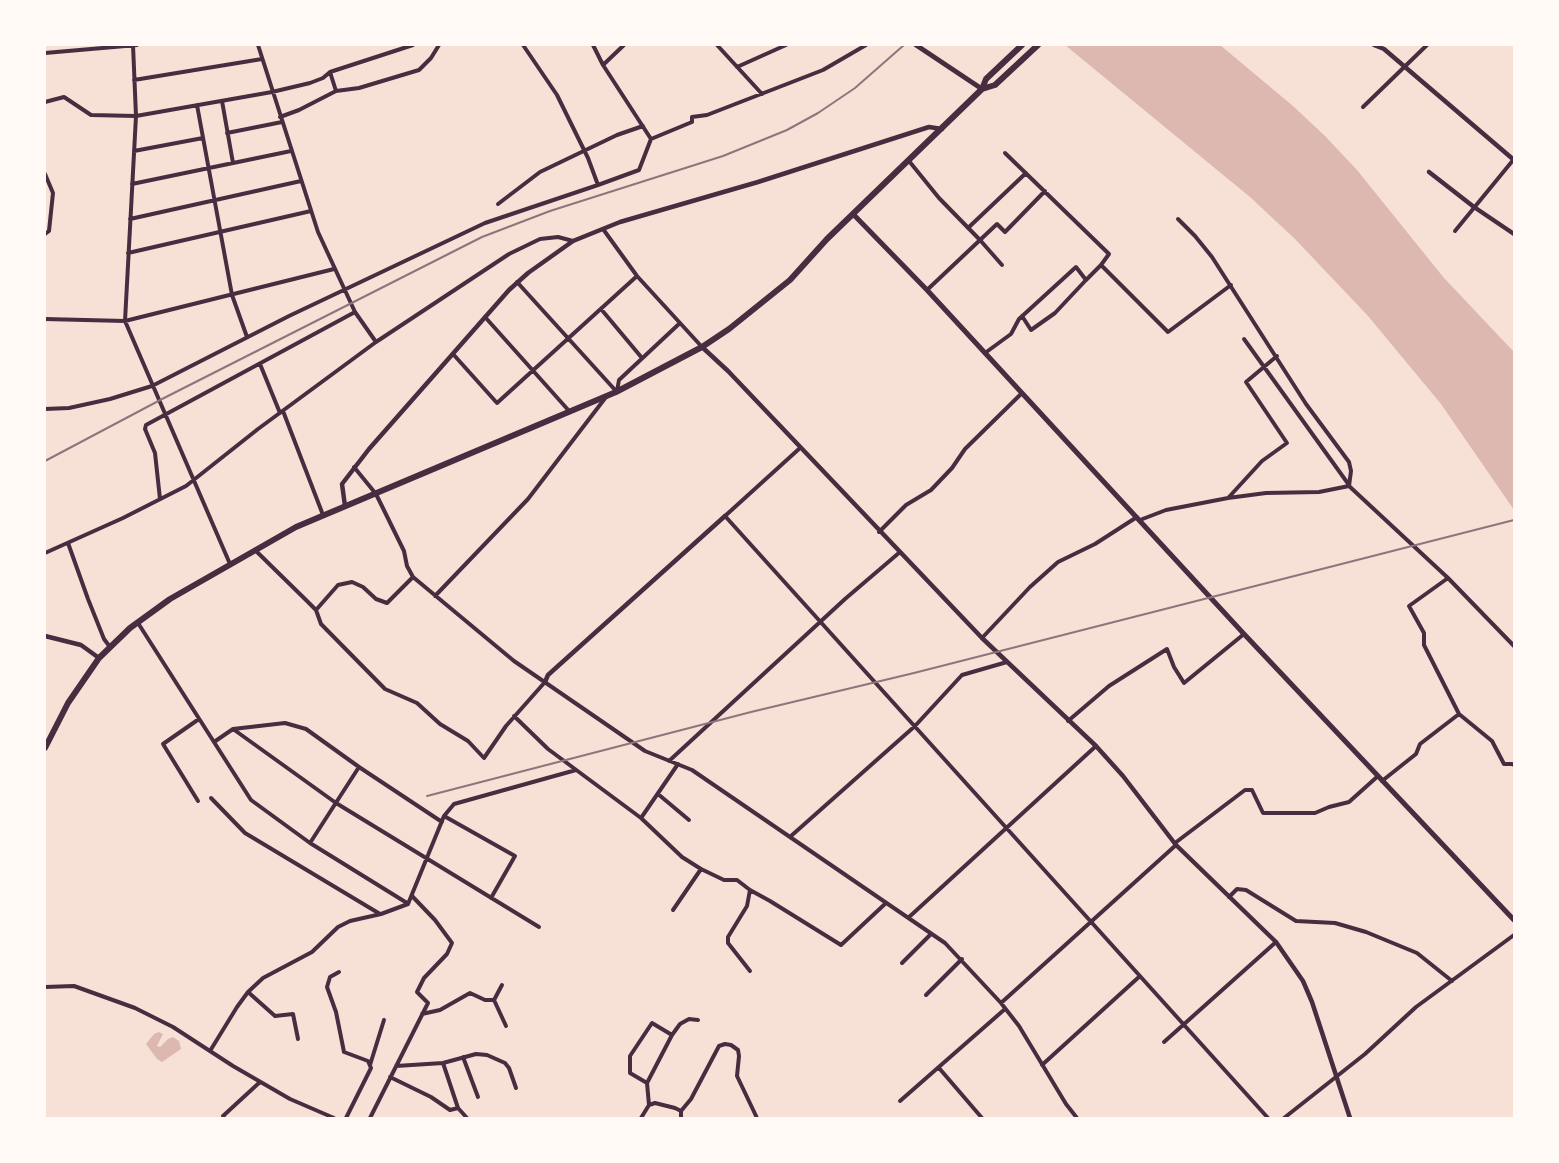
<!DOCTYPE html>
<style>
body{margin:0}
#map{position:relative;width:1559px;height:1163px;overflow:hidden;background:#f7e1d7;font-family:Poppins,sans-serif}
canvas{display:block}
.frame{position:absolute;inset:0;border:46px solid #fffaf5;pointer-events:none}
</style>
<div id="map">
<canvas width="1559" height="1163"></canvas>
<div class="frame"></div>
</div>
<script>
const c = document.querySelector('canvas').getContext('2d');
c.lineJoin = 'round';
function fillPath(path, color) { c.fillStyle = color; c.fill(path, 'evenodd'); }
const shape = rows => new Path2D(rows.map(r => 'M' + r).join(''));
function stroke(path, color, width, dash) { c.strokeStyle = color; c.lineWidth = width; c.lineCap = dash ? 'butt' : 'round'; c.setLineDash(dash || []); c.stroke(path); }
fillPath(shape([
 [1065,45,1220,45,1293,106,1325,136,1357,170,1444,278,1514,352,1514,510,1441,404,1368,316,1295,239,1250,197],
 [159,1032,163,1034,157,1046,160,1047,168,1039,173,1037,179,1041,181,1049,162,1062,157,1059,146,1044,154,1034]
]), '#dcb8b0');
stroke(shape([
 [133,45,136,116,125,321,230,564],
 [258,45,318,232,355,312,376,342],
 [593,45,603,65,651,139],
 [717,45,762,94],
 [45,53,137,45],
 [603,65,624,45],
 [737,67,786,45],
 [330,72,336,91],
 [134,80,262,59],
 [222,101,233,163],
 [45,102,64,97,91,115,136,116,272,92,310,83,323,78,330,72,413,45],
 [197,105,232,295,247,337],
 [1363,107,1427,45],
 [280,117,299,110,336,91,359,88,419,70,431,58,439,45],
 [227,133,282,122],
 [134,151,203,138],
 [1005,153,1109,254,1101,265],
 [909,161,939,198,980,240,1002,265],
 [45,174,53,193,49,231,45,234],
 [132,184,291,151],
 [598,185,639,170,651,139,692,122,692,117,707,115,823,70,866,45],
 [498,204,540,172,617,135,643,126],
 [130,219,301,181],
 [1178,219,1195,236,1212,257,1306,404,1349,462,1351,471,1349,486],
 [968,228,1026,173],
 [603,229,637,276,702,347],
 [1455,231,1514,159],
 [128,253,311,211],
 [517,282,616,391],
 [927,290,997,224,1005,232,1045,191],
 [601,309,642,358],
 [1022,316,1031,330,1055,313,1086,280],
 [485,317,570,412],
 [45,319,125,321,334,269],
 [1244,339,1349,485],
 [985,353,1011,334,1019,319,1076,267,1086,280,1101,265,1168,332,1231,285],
 [453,354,497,403,637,276],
 [260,364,280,413],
 [617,391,619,380,680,323],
 [45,409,69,408,110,399,152,386,289,316,485,223,598,185,588,158,557,95,523,45],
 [283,411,323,515],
 [800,448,725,516,1268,1118],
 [354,467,376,494,404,551,407,566,413,577,514,661,645,751,692,770,945,943,1001,1003,1019,1026,1066,1104,1077,1118],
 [1229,497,1262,461,1287,443,1246,382,1277,356],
 [160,499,155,453,145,429,146,425,355,312],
 [1140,520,1166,510,1228,498,1266,493,1319,492,1349,486,1448,578,1514,646],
 [879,532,906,505,931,490,952,468,965,449,1022,393],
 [68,543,88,599,104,639,110,647],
 [255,550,307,601,316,610,321,624,385,689,417,703,440,724,468,741,484,758,506,726,545,682],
 [45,553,123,518,186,486,258,429,376,342,509,254,540,239,558,237,573,241],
 [435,596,528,499,606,397],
 [316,610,338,585,352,582,363,587,376,599,387,603,413,577],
 [138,623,251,800,310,843,407,903],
 [982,638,1030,587,1058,562,1095,544,1137,517],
 [1459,714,1492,741,1504,764,1512,764,1514,765],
 [514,716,548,749,641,818,682,857,701,869,724,880,737,880,750,890,770,901,841,945,886,903],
 [1068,721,1109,686,1167,649,1174,667,1184,683,1244,634],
 [233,729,336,803,539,927],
 [214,742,233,729,285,723,306,729,359,767,310,843],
 [669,761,845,599,900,552],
 [359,767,442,822],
 [1382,781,1416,754,1420,744,1459,714,1424,645,1424,633,1409,606,1448,578],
 [658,794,689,820],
 [211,798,245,833,380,914],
 [198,801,163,744,199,719],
 [444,816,515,856,491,898],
 [641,818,678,764],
 [791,836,915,726,962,675,1007,662],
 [1175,843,1245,790,1252,790,1263,813,1315,813,1329,807,1349,802,1378,776],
 [750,890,747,906,728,937,728,943,750,971],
 [1229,897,1237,889,1246,890,1296,921,1335,923,1366,932,1417,953,1452,981],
 [673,910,701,869],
 [908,918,1096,746],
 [902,963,931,934],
 [339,972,330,977,327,987,336,1012,344,1052,368,1061,371,1068,346,1118],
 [45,987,74,986,135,1008,173,1027,233,1066,290,1099,334,1118],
 [248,992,275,1016,293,1014,298,1039],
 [926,995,962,959],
 [494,1000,506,1026],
 [494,1000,502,985],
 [1001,1003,1176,845],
 [422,1014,440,1010,470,993,485,1000,494,1000],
 [1164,1042,1276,942],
 [210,1051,237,1007,248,992,263,978,312,952,338,927,350,921,381,914,408,904,444,816,454,804,576,770],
 [463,1057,478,1097],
 [443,1063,476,1054,487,1055,505,1063,509,1068,516,1088],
 [370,1065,384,1020],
 [1042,1065,1140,976],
 [396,1066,443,1063,458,1108,467,1118],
 [939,1068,982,1118],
 [390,1077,431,1097,450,1110,458,1108],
 [647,1083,630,1073,630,1056,652,1023,672,1035],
 [900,1101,1005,1009],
 [649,1105,647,1083,672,1035,680,1024,689,1019,698,1020],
 [224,1118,223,1116,260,1082],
 [370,1118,428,1003,417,992,424,978,447,954,452,943,435,920,412,896],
 [641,1118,649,1105,655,1103,675,1108,681,1111,691,1099,719,1046,725,1044,731,1045,738,1050,739,1056,737,1076,757,1118],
 [681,1118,681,1111],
 [1284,1118,1365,1054,1416,1007,1514,935]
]), '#4a2c40', 4);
stroke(shape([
 [1374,45,1384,49,1514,160],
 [1429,172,1474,207,1514,234],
 [702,347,728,371,982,638,1096,746,1123,776,1176,845,1276,942,1303,981,1312,1002,1350,1118],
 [345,506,342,484,369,449,509,290,528,273,573,241,620,222,758,182,929,127,942,129],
 [45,636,81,645,99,658],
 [545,682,548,675,725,516]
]), '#4a2c40', 4.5);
stroke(shape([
 [916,45,982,89],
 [853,214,927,290,1244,634,1514,920]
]), '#4a2c40', 5);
stroke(shape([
 [982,89,995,85,1038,45],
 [45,748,68,703,99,658,130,628,170,599,296,527,616,392,702,347,729,329,790,280,827,239,982,89,986,79,1022,45]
]), '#4a2c40', 6);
stroke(shape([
 [45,461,164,398,482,237,550,211,723,156,787,130,818,113,855,88,904,45],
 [427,796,751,712,914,673,1514,520]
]), '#8f747c', 2);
</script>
